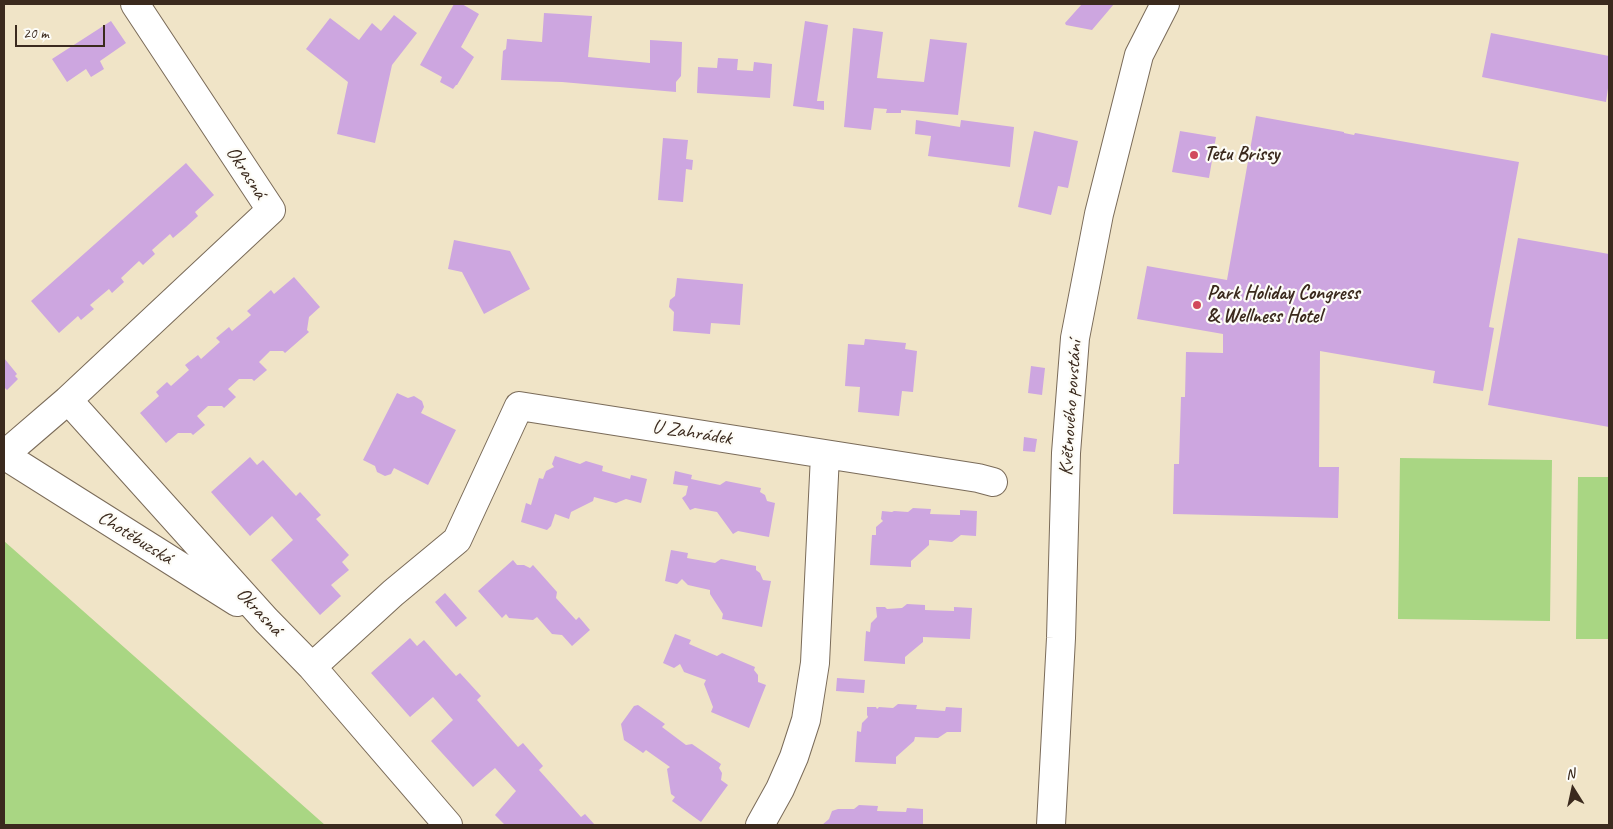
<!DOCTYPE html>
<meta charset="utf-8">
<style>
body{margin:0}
#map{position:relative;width:1613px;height:829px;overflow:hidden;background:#f0e4c7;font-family:Caveat,sans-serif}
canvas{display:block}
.frame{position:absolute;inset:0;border:5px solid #3b2a1e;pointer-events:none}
.north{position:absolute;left:1548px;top:764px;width:50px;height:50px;-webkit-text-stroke:4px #fdfcf7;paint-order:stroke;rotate:350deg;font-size:14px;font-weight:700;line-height:20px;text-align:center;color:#3b2a1e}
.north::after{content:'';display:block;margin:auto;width:18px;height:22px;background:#3b2a1e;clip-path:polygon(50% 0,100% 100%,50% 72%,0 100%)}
.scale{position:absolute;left:15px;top:25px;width:90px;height:22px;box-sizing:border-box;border:2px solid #3b2a1e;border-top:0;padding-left:6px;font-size:15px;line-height:18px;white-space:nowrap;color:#3b2a1e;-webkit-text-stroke:4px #fdfcf7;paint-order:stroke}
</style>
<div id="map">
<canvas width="1613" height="829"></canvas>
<div class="frame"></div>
<div class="north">N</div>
<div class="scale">20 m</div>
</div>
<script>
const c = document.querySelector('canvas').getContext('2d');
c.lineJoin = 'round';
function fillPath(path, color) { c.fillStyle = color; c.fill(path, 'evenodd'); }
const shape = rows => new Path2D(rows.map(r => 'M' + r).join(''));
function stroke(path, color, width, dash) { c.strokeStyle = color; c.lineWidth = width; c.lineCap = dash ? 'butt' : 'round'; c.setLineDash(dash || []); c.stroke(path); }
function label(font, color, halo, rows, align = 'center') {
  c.font = font + ' Caveat,sans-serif'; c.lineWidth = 4.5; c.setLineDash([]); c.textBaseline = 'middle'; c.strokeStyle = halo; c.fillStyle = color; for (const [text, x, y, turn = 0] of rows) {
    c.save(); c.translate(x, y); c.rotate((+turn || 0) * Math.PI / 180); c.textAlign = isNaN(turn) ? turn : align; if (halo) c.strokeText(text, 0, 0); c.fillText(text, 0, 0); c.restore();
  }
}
fillPath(shape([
 [1400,458,1552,460,1550,621,1398,619],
 [1578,477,1609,477,1609,639,1576,639],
 [4,541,325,825,4,825]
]), '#a9d683');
fillPath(shape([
 [454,4,462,4,479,14,461,47,474,57,457,85,456,85,453,89,440,82,442,77,420,65],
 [1082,4,1114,4,1092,30,1066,25,1065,23],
 [544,13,592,16,588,57,650,63,650,40,682,42,681,76,676,82,676,92,562,82,501,80,503,51,506,49,507,39,542,42],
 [394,15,417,33,392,65,375,143,337,134,348,82,306,49,330,18,359,40,372,23,381,31],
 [111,21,126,43,100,61,104,69,91,77,86,69,67,82,52,59],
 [805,21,828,25,817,101,824,101,824,110,793,106],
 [853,28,883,32,877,78,924,82,930,39,967,43,958,115,901,110,901,113,886,113,887,109,874,108,871,130,844,127],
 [1491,33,1609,56,1609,81,1606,102,1482,77],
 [718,58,738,59,737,70,753,71,754,62,772,64,770,98,697,93,698,67,717,68],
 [1256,116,1344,132,1344,133,1354,135,1355,133,1519,162,1489,327,1494,328,1483,391,1433,383,1435,371,1320,351,1319,467,1339,467,1338,518,1173,514,1174,464,1179,464,1181,397,1185,397,1186,352,1223,353,1223,334,1137,319,1147,266,1227,280],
 [916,120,960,127,961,120,1014,127,1010,167,928,156,931,136,915,134],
 [1034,131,1078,141,1068,188,1058,186,1051,215,1018,207],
 [1180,131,1216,137,1209,178,1172,172],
 [663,138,688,140,686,159,693,160,692,170,686,169,683,202,658,200],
 [186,163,214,195,195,212,198,216,186,227,173,238,170,234,152,250,155,254,143,265,139,261,121,278,124,282,112,293,109,289,90,305,94,309,81,320,78,316,59,333,31,301],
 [1518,238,1609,254,1609,427,1488,405],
 [454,240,510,251,530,289,484,314,462,272,448,269],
 [294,277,320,307,309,317,307,330,309,332,285,353,283,351,270,351,259,362,267,370,254,381,252,379,239,379,228,389,236,397,224,408,222,406,208,406,197,416,205,425,193,435,191,433,178,433,166,443,140,413,159,396,156,392,167,382,171,386,189,370,185,365,198,355,201,359,220,342,216,338,229,327,232,331,251,315,247,311,271,290,274,294],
 [677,278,743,284,740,325,711,323,710,334,673,331,674,312,669,307,670,300,675,296],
 [865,339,906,343,905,349,917,351,913,392,902,391,899,416,858,412,860,387,845,386,848,344,864,345],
 [4,358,17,374,15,376,18,379,7,390,4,387],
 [1031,366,1045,368,1042,395,1028,393],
 [397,393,408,398,414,396,422,401,424,407,421,413,456,430,428,485,394,468,391,474,385,476,377,472,375,466,363,460],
 [1024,437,1037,439,1035,452,1023,451],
 [555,456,580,464,586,461,603,466,602,471,630,479,631,475,647,479,641,503,626,499,616,503,594,497,593,501,571,512,569,519,555,514,551,526,547,530,521,522,526,503,531,505,539,478,543,479,546,471,554,467,552,464],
 [250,457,257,465,263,460,296,496,300,492,321,515,316,519,349,555,342,562,349,570,331,585,341,596,320,615,271,560,293,540,272,516,250,536,211,492],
 [675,471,692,475,691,479,720,485,726,481,761,488,760,492,765,495,767,501,775,503,769,537,738,531,733,534,717,512,695,508,690,510,682,498,686,495,688,486,673,484],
 [913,508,931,509,930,514,960,515,960,510,977,511,976,536,961,535,952,542,929,540,929,545,911,561,911,567,870,565,872,535,876,535,876,527,883,521,881,519,882,511,892,512,894,511,908,512],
 [671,550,688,553,687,558,715,563,721,559,756,566,756,570,760,573,763,580,771,581,762,627,722,619,723,614,710,594,710,590,688,585,682,579,677,584,665,581],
 [513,560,517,565,524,565,530,568,533,565,557,592,556,598,576,620,579,617,590,630,572,646,562,635,552,634,537,617,533,620,509,618,506,614,502,618,478,591],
 [445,593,467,618,456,627,435,602],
 [907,604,925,605,925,610,954,611,954,607,972,608,970,639,923,637,923,642,905,657,905,664,864,661,866,631,870,632,871,623,877,617,876,607,885,607,887,609,902,608],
 [675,634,691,640,689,644,717,656,722,653,755,667,754,670,758,675,758,682,766,685,749,728,711,712,713,707,704,684,706,680,684,672,680,664,674,668,663,663],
 [410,638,417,646,424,640,456,676,460,673,481,696,477,700,518,747,523,743,543,766,539,770,581,817,585,814,595,825,505,825,495,815,516,791,495,768,473,787,431,741,453,720,433,697,410,717,371,673],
 [837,678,865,680,864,693,836,691],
 [898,704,917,705,916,709,945,711,946,707,962,708,961,732,947,732,938,738,915,737,914,741,896,757,896,764,855,762,857,731,861,732,862,723,868,717,867,715,867,707,876,707,877,709,879,707,893,708],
 [638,705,665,724,662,727,686,745,692,744,721,764,719,768,722,773,721,780,728,785,701,822,672,801,675,797,671,794,667,769,670,767,646,750,643,753,624,740,621,724,634,706],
 [859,805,878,806,877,811,906,812,907,808,923,809,923,825,822,825,829,819,832,811,838,809,854,809]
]), '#cda6e0');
const minor = shape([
 [135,4,271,210,68,400,266,620,312,667,448,825],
 [4,455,237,602],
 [4,455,68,400],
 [312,667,393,593,457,540,519,406,978,478,993,482],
 [760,825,780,789,794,757,806,720,815,663,825,455]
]);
const tertiary = shape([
 [1051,825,1061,638,1066,453,1075,338,1099,214,1139,55,1165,4]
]);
stroke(minor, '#7a6b59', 30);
stroke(tertiary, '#7a6b59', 30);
stroke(minor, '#fff', 28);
stroke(tertiary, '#fff', 28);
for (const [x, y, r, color] of [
 [1194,155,5,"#d1495b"],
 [1197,305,5,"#d1495b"]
]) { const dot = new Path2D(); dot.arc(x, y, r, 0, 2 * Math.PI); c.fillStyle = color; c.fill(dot); stroke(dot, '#fdfcf7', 2); }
label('bold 20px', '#3b2a1e', '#fdfcf7', [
 ["Tetu Brissy",1204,155],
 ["Park Holiday Congress",1207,294],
 ["& Wellness Hotel",1207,317]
], 'left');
label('20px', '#3b2a1e', '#fdfcf7', [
 ["Okrasná",246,173,57],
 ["Květnového povstání",1071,408,-86],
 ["U Zahrádek",692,433,9],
 ["Chotěbuzská",135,538,32],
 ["Okrasná",259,612,47]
]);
</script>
